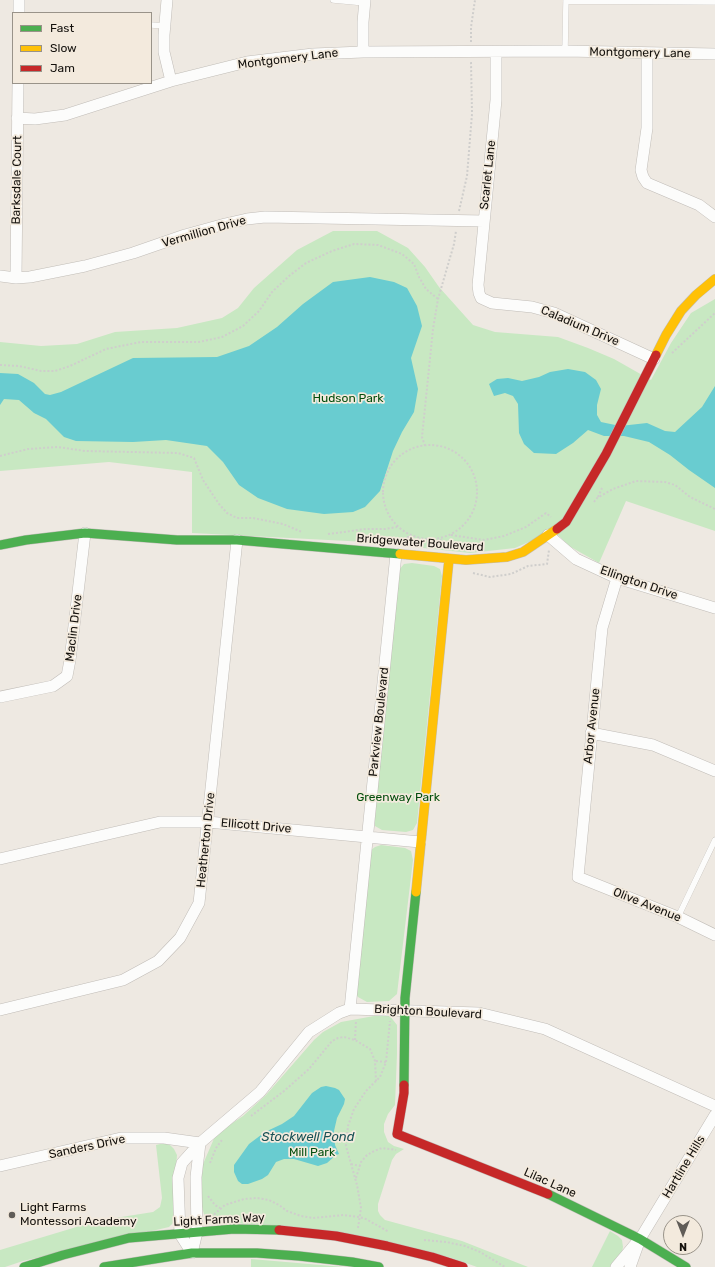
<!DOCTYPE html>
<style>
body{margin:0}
#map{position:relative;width:715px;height:1267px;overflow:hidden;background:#eee9e2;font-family:Rubik,sans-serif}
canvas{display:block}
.legend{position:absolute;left:12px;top:12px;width:140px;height:72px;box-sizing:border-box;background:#f3eadd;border:1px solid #999389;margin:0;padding:5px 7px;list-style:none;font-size:12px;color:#13100c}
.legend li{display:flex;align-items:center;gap:8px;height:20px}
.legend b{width:20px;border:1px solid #999389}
.north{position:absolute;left:663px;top:1215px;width:40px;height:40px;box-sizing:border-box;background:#f3eadd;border:1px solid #999389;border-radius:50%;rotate:180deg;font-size:11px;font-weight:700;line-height:16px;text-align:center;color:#13100c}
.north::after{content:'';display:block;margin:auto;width:14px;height:18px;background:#605c57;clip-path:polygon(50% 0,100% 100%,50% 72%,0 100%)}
</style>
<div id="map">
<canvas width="715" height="1267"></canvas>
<ul class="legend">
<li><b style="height:5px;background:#4caf50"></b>Fast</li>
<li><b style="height:5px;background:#ffc107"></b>Slow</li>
<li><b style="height:5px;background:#c62828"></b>Jam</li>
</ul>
<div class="north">N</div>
</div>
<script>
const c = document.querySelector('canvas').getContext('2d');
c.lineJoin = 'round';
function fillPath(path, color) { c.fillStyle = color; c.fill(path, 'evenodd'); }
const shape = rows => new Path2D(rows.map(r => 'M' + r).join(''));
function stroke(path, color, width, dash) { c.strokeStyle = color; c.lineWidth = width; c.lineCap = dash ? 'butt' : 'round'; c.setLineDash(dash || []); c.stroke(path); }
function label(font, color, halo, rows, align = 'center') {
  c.font = font + ' Rubik,sans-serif'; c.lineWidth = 3.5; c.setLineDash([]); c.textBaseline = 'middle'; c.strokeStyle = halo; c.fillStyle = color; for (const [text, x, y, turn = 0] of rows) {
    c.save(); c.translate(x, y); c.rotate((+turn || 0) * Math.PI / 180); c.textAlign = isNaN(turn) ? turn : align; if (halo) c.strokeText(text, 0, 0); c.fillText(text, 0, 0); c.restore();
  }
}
fillPath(shape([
 [333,231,377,231,408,248,425,267,439,287,473,325,495,332,558,337,588,348,614,359,651,380,671,343,691,313,715,299,715,531,626,501,599,563,569,546,554,531,515,548,470,553,367,542,192,533,192,472,109,462,0,471,0,342,41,346,77,344,115,332,177,328,222,318,238,308,254,288,297,250],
 [412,563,434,566,440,569,442,576,417,823,413,830,406,832,382,830,375,826,374,820,398,571,404,564],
 [381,845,405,848,411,851,413,860,397,994,389,1001,367,1002,358,997,355,992,370,851,375,847],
 [374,1016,390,1016,397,1025,397,1054,395,1105,388,1114,384,1124,384,1132,388,1142,394,1146,404,1149,396,1154,392,1160,378,1204,378,1211,380,1215,385,1220,462,1241,528,1267,477,1267,449,1257,238,1223,206,1222,202,1207,201,1184,203,1164,216,1134,243,1116,266,1095,314,1040,323,1032,341,1022],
 [164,1143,170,1145,174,1149,177,1155,176,1168,176,1218,173,1223,169,1227,23,1261,5,1267,0,1267,0,1250,83,1225,115,1218,153,1212,160,1207,162,1198,156,1145],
 [610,1231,618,1236,622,1240,623,1247,622,1252,610,1267,592,1267],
 [251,1259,344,1267,251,1267]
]), '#c8e8c2');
fillPath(shape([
 [370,277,394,282,407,288,417,306,422,326,411,358,418,389,414,412,402,432,393,451,380,491,365,507,353,512,324,514,287,509,258,498,239,485,223,462,207,446,166,440,133,442,76,441,64,437,46,419,34,413,19,400,4,399,0,405,0,373,18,374,34,383,45,394,50,395,61,392,133,358,217,357,249,346,277,327,303,304,333,282],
 [568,369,585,372,596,380,601,389,597,405,597,415,601,422,620,426,647,423,665,431,675,432,702,407,715,386,715,488,689,470,670,455,649,442,624,436,604,436,588,430,573,443,556,454,534,453,524,444,519,433,518,404,513,396,505,393,494,396,489,384,497,379,508,378,522,381,539,377,550,372],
 [326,1086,335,1088,339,1090,345,1099,344,1104,337,1118,334,1131,335,1145,339,1154,336,1155,327,1163,318,1166,294,1159,284,1159,276,1162,268,1175,262,1179,248,1184,242,1184,238,1181,234,1172,234,1165,249,1144,265,1132,282,1124,294,1116,312,1093,321,1087]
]), '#69ccd0');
const lane = shape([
 [333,0,365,3],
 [566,1,715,2],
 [151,25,165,26],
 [565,51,566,0],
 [678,917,715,840]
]);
const street = shape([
 [167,0,164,35,164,52,171,81],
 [19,13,19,0],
 [363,52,363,22,365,0],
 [496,52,496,100,478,285,479,293,481,298,492,303,532,307,554,313,654,359],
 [647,53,647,128,641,170,643,177,647,183,699,205,715,217],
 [17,118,35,119,65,115,171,81,247,62,313,54,363,52,565,51,715,54],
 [0,276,16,278,30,277,85,266,133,253,185,235,225,224,247,219,265,217,484,221],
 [16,278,18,83],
 [548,535,576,559,617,578,715,608],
 [617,578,602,628,578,877,678,917,715,935],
 [0,697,53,686,67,676,70,660,85,533],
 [591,733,653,745,715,771],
 [0,859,160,822,208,822,420,842],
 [350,1009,396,554],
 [0,1010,123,980,158,961,180,938,199,903,237,540],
 [0,1166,121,1138,164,1138,200,1143],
 [192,1253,180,1234,178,1178,182,1163,200,1143,260,1092,309,1032,339,1013,350,1009,479,1013,545,1029,715,1106],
 [192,1253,197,1232,196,1177,200,1143],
 [616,1267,637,1242],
 [630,1267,640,1239,715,1115]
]);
const fast = shape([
 [0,545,26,540,85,533,177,540,237,540,400,554],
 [404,1085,405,998,416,892],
 [548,1194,640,1239,686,1267],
 [24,1267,63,1255,129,1238,234,1229,279,1230],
 [104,1267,192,1253,257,1253,299,1256,352,1262,379,1267]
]);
const slow = shape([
 [656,355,666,335,681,311,696,295,715,279],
 [400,554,466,560,507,557,523,552,557,529],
 [416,892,449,559]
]);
const jam = shape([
 [557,529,566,522,606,454,656,355],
 [404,1085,404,1093,397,1134,548,1194],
 [279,1230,336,1236,387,1246,432,1257,463,1267]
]);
stroke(lane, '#c0bcb7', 6);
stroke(street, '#c0bcb7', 12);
stroke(fast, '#c0bcb7', 10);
stroke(slow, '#c0bcb7', 10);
stroke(jam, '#c0bcb7', 10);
stroke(shape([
 [471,42,471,27,475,0],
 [459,211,467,176,472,114,471,62],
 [672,353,715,313],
 [0,365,19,366,41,371,55,371,70,366,106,349,141,342,199,342,222,337,243,326,259,311,272,292,289,276,306,263,332,251,354,244,378,245,402,254,414,264,419,277,426,289,438,299],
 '383 492a47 47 0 1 1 94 0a47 47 0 1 1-94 0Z',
 [425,446,422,437,433,329,438,299,454,244,456,231],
 [0,456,28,449,58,447,85,451,178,453,194,458,203,480,219,504,227,513,237,518,253,518,283,524,302,532],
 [598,497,602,488],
 [594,502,597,498,613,489,636,481,665,482,675,485,690,497,715,509],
 [328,534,366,529,385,529,397,527],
 [451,535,484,540,504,536,526,527,546,513,551,517],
 [408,542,408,534],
 [440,545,441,538],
 [473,573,490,577,511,574,528,566,547,564,549,550],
 [355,1040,356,1020],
 [376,1061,386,1062],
 [251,1116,284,1091,309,1069,332,1041,338,1038,344,1037,355,1040,370,1049,375,1061,376,1081],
 [210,1163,216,1148,222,1140],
 [351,1164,360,1166],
 [356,1178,361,1162,367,1155,374,1151,382,1148,396,1150],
 [208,1196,215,1205,220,1208],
 [211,1217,225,1205,244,1199,257,1198,269,1200,279,1205,287,1211,301,1216,313,1218,344,1215,359,1217,366,1219,389,1232],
 [358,1228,361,1208,357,1185,346,1146,348,1126,354,1109,366,1091,380,1077,386,1062,390,1021],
 [424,1240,446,1242,465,1246,480,1252,505,1267]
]), '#cfcecc', 2, [2, 2]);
stroke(lane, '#fcfcfb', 5.5);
stroke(street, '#fcfcfb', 11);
stroke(fast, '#4caf50', 9);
stroke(slow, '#ffc107', 9);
stroke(jam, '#c62828', 9);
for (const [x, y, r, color] of [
 [12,1215,4,"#605c57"]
]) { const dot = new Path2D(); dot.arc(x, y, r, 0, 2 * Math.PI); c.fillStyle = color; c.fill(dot); stroke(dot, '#f3eadd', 1.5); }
label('12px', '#13100c', '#f3eadd', [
 ["Montgomery Lane",640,53,1],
 ["Montgomery Lane",288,59,-7],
 ["Scarlet Lane",488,175,-84],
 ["Barksdale Court",17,180,-89],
 ["Vermillion Drive",204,232,-16],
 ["Caladium Drive",580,326,23],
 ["Bridgewater Boulevard",420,543,4],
 ["Ellington Drive",639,583,19],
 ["Maclin Drive",74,628,-83],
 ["Parkview Boulevard",379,722,-84],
 ["Arbor Avenue",592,726,-84],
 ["Ellicott Drive",256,826,5],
 ["Heatherton Drive",206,840,-84],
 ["Olive Avenue",647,905,22],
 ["Brighton Boulevard",428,1012,3],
 ["Sanders Drive",87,1147,-12],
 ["Hartline Hills",684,1167,-59],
 ["Lilac Lane",550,1183,24],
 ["Light Farms Way",219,1220,-3]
]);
label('12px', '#034e0d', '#f3eadd', [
 ["Hudson Park",348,399],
 ["Greenway Park",398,798],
 ["Mill Park",312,1153]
]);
label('12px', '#13100c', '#f3eadd', [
 ["Light Farms",20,1208],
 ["Montessori Academy",20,1222]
], 'left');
label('italic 13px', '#185256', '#f3eadd', [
 ["Stockwell Pond",308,1137]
]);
</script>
